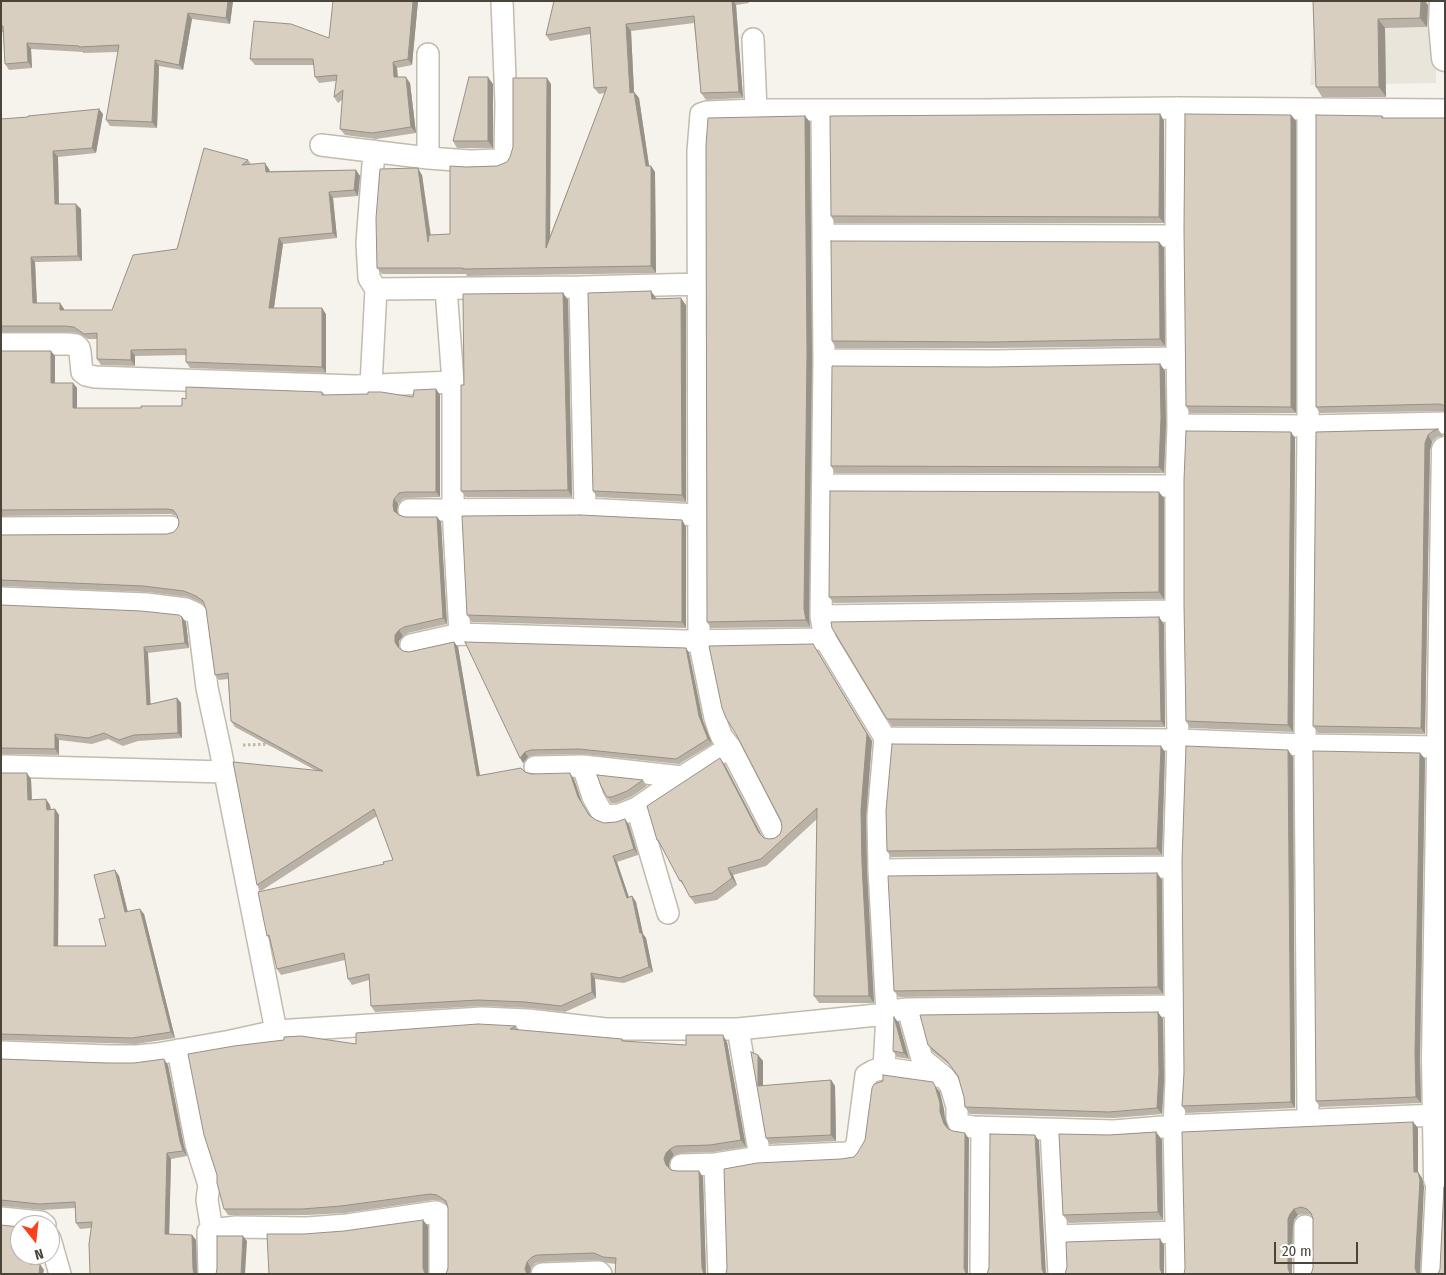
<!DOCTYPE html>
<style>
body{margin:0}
#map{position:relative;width:1446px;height:1275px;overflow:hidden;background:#f6f3ec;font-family:"Fira Sans Condensed",sans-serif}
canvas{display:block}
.frame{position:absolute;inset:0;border:2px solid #4b4439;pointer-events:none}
.north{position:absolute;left:10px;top:1215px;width:50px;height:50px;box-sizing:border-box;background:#fff;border:1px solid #b7b4b0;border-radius:50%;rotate:164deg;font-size:14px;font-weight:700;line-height:20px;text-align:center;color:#4b4439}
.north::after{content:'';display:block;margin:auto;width:18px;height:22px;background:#fc3f1d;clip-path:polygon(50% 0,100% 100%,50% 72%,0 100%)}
.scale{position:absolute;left:1274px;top:1242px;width:84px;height:22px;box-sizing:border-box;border:2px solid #4b4439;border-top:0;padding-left:6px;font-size:15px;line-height:18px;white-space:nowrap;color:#4b4439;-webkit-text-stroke:4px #fff;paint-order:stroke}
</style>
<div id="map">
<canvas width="1446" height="1275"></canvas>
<div class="frame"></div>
<div class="north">N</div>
<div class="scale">20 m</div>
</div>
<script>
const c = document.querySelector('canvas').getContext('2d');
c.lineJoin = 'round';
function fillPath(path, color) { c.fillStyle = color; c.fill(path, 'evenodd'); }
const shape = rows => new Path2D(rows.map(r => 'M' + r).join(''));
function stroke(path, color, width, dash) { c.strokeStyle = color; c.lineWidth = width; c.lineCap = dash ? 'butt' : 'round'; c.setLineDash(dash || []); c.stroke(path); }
fillPath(shape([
 [1316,1,1437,1,1436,83,1310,85]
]), '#eae5da');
const minor = shape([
 [753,39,756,110],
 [1177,108,1176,236,1178,425,1176,486,1176,611,1178,740,1174,867,1176,1080,1174,1126,1177,1274],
 [822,110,824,360,821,616,825,639,885,738,878,817,879,870,887,1014,884,1068],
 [321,145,428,158,470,161,499,160,503,159,505,153,506,104,502,1],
 [374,151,367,243,369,278,376,289,580,287,699,284],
 [428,158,428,54],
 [823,235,1176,236],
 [580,287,585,509],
 [446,289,453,382,453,509,460,634],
 [1,344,68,344,76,345,79,348,80,352,82,372,86,375,95,377,354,386,453,382],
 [824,360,995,361,1177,358],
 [371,385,376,289],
 [1178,425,1308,426,1445,423],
 [823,485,1176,486],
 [409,510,585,509,698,515],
 [1,528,171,527],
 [1,598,146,604,186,609,195,613,198,616,207,688,220,748,276,1031],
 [821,616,1176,611],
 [411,645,460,634,684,641,825,639],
 [885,738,1178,740,1305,745,1439,747],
 [5,766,225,772],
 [583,766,593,797,601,811,607,816,619,815,637,808,682,777,730,747],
 [535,767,583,766,682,777],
 [637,808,668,913],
 [775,834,730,747,722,737,719,730,715,718,699,640,698,151,701,114,707,112,756,110,983,110,1177,108,1445,110],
 [879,870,1174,867],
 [908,1009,922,1059,944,1077,951,1086,957,1107,957,1118,960,1125,973,1127,1114,1131,1174,1126,1437,1115],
 [738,1029,760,1157],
 [178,1050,196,1144,209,1185,207,1200,212,1230],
 [1,1052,110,1056,137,1056,157,1054,231,1041,276,1031,482,1018,528,1020,606,1029,738,1029,887,1014,898,1010,908,1009,1175,1006],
 [1308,1120,1305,745,1308,426,1308,110],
 [1051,1130,1059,1274],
 [715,1164,719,1274],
 [681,1165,715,1164,760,1157,845,1153,852,1152,857,1144,866,1075,873,1071,884,1068,944,1077],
 [1,1218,41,1222,45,1225],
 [1057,1236,1176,1232],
 [50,1239,60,1274],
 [209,1274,208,1232,212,1230,236,1227,307,1228,347,1225,436,1212,440,1214,440,1274],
 [542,1274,599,1272,601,1274],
 [981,1274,982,1127],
 [1305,1274,1305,1226],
 [1432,1274,1437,1179]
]);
const tertiary = shape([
 [1443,1,1442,24,1445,58],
 [1445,450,1435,1059,1437,1179,1445,1179]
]);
stroke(minor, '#c2bbae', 24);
stroke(tertiary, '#c2bbae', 29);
stroke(shape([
 [243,745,270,744]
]), '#c4b79f', 3, [2.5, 2.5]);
stroke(minor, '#fff', 21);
stroke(tertiary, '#fff', 26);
fillPath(shape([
 [1,1,233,1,230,24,192,19,183,70,159,66,157,128,110,126,106,120,118,52,83,53,83,52,31,49,32,68,9,70,5,64,3,32,1,33],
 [418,1,412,65,397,68,398,77,410,83,416,133,376,139,345,135,340,129,343,99,338,103,334,97,336,81,319,83,315,77,314,65,255,65,250,59,329,38],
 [554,1,748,1,749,3,736,5,743,98,706,100,701,93,694,23,631,31,634,92,639,98,649,166,651,166,655,172,656,273,467,276,466,274,382,274,377,268,422,175,431,235,450,234,466,167,497,166,507,162,551,84,550,236,605,93,599,94,594,88,591,34,550,41,546,35],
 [1313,1,1425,1,1428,5,1427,27,1385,28,1386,97,1322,97,1316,87],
 [493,84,493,148,457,148,453,141],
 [103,114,96,153,58,157,59,204,81,209,82,261,35,262,37,303,60,303,64,309,64,310,112,310,177,249,204,148,248,160,251,164,269,169,270,171,356,170,360,176,358,196,333,198,337,238,283,244,274,308,326,314,326,373,190,368,186,362,186,355,135,356,135,366,101,365,97,359,97,339,88,339,78,333,69,332,1,332,1,119],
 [1160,114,1164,121,1164,223,835,223,831,216],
 [1291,115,1296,121,1296,413,1190,413,1186,406],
 [1382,116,1384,118,1445,118,1445,411,1320,413,1316,407],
 [810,122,812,360,809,616,810,627,711,628,707,622],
 [1159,242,1164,248,1165,346,995,348,836,348,832,341],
 [563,293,568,300,572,497,466,497,461,491,464,385],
 [656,298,686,305,686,502,597,497,593,491],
 [1,351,55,356,55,383,73,383,77,388,77,408,141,408,182,406,186,399,322,392,325,395,413,397,436,389,440,395,440,497,409,498,403,499,398,504,397,511,398,514,399,515,405,517,437,517,441,522,447,624,408,633,403,636,399,641,399,648,403,651,409,652,454,642,458,647,480,775,525,772,574,779,582,803,590,816,596,820,604,823,616,822,625,819,629,825,638,855,617,862,629,897,632,896,636,902,643,934,646,938,653,972,624,983,595,979,596,998,565,1012,529,1008,482,1006,375,1012,371,1006,369,980,352,985,348,979,345,960,281,975,277,969,270,939,267,936,384,864,393,860,377,816,261,891,257,885,315,770,235,727,231,721,228,679,219,680,215,675,206,609,205,605,200,602,188,597,147,592,1,586,1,535,167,534,174,532,178,527,179,522,178,517,177,516,171,514,1,516],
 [1165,371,1166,425,1164,473,835,473,831,466],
 [1438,429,1443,436,1437,437,1432,442,1430,450,1425,734,1318,733,1313,726,1316,432],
 [1295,438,1293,732,1190,728,1186,721],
 [1164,498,1164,599,834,603,829,597],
 [682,520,686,527,686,628,472,622,467,615],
 [1,605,182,617,186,623,189,648,148,653,150,704,177,698,181,703,182,738,138,741,123,746,108,739,92,744,59,740,59,755,5,754,1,754],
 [1164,624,1165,727,892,726,887,719],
 [465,642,686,648,689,653,703,721,712,744,679,764,583,754,534,755,528,757,523,763],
 [813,644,872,741,866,817,867,871,874,1003,819,1003,814,996,817,819,766,866,733,875,737,885,717,900,695,904,690,897,685,887,680,881,662,847,657,840,725,765,762,836,764,838,770,839,775,838,780,834,782,828,781,821],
 [1165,752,1162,855,891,857,887,851],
 [1420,753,1425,759,1420,1059,1421,1103,1320,1107,1316,1101],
 [1293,757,1295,1108,1187,1113,1182,1106,1184,1073],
 [1,773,31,779,32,800,50,805,51,809,55,809,59,815,58,946,106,946,105,918,115,870,119,876,128,912,144,914,175,1038,136,1044,1,1040],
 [643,780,647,786,631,797,616,803,611,803,607,797],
 [1157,873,1162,880,1163,994,899,997,894,991],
 [1163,1019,1164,1080,1162,1114,1114,1118,970,1114,965,1107,964,1097,958,1076,952,1067,933,1052,928,1045],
 [899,1023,909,1059,897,1057,893,1051],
 [516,1026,519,1030,622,1039,624,1041,686,1045,727,1042,746,1147,714,1152,680,1153,674,1155,670,1160,669,1165,669,1168,671,1170,703,1177,706,1274,615,1274,616,1264,608,1263,599,1260,542,1262,536,1263,531,1268,530,1274,446,1274,448,1268,448,1208,447,1205,442,1201,434,1200,346,1213,307,1215,228,1215,224,1209,356,1044],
 [758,1055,763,1061,763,1086,831,1080,835,1086,836,1141,770,1144,766,1138],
 [1,1059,168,1065,184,1146,187,1156,171,1159,169,1234,192,1235,196,1240,197,1274,90,1274,91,1228,80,1229,76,1223,75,1208,43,1210,1,1206],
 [1413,1122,1418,1128,1418,1172,1422,1178,1424,1187,1313,1268,1313,1219,1311,1215,1305,1214,1298,1215,1294,1220,1293,1226,1184,1274],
 [1156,1132,1162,1140,1163,1220,1069,1223,1063,1215,1109,1135]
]), '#bab2a6');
fillPath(shape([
 [228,1,233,1,230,24,226,18],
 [413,1,418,1,412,65,408,59],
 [732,1,733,1,736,5,743,98,739,92],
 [1421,1,1425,1,1428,5,1427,27,1420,18],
 [188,13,192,19,183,70,179,65],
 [1378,19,1385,28,1386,97,1379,87],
 [626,24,631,31,634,92,639,98,650,172,646,166,630,93],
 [27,43,31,49,32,68,28,62],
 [155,60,159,66,157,128,152,122],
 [393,62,397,68,398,83,394,77],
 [406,77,410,83,416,133,411,127],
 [488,77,493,84,493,148,488,141],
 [547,78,551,84,550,255,546,248],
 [99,109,103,114,96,153,92,148],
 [1160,114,1164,121,1164,223,1159,217],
 [1291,115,1296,121,1296,413,1291,407],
 [805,116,810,122,812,360,809,616,810,627,806,620,804,609],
 [53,151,58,157,59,210,55,204],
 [265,163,269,169,270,177,266,172],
 [651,166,655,172,656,273,651,266],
 [418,168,422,175,432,248,428,242],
 [356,170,360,176,358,196,354,190],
 [329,192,333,198,337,238,333,233],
 [76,204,81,209,82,261,78,256],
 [279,238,283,244,273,314,269,308],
 [1159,242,1164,248,1165,346,1160,339],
 [31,257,35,262,37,309,33,303],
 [651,291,656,298,656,305,652,299],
 [563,293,568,300,572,497,568,490],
 [681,298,686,305,686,502,682,495],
 [60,303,64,309,64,316,60,310],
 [322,308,326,314,326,373,322,367],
 [131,350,135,356,135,366,131,360],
 [51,351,55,356,55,389,51,383],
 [1160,364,1165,371,1166,425,1164,473,1159,467],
 [73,383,77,388,77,414,73,408],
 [436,389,440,395,440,497,436,492],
 [1291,432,1295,438,1293,732,1288,725],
 [1428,435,1432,442,1430,450,1425,734,1421,728,1425,443],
 [1159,492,1164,498,1164,599,1159,592],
 [394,499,398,504,397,511,399,517,394,511,393,505],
 [437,517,441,522,447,624,443,618],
 [682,520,686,527,686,628,682,622],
 [182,617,186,623,189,648,185,643],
 [1159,617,1164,624,1165,727,1161,721],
 [399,630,403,636,399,641,399,648,398,647,395,642,395,635],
 [454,642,458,647,481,782,477,776],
 [813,644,872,741,866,817,867,871,874,1003,869,996],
 [144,647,148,653,151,711,147,705],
 [686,648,689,653,703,721,712,744,708,739,699,716],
 [177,698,181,703,182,738,178,733],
 [55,734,59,740,59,755,55,749],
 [1161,746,1165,752,1162,855,1157,848],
 [1288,750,1293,757,1295,1108,1291,1102],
 [525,752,528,757,523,763,520,758],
 [1420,753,1425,759,1420,1059,1421,1103,1416,1097,1415,1053],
 [720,758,725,765,764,840,759,833],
 [27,773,31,779,32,806,28,800],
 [570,773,574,779,582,803,593,821,578,797],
 [46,799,50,805,51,815,47,810],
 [55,809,59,815,58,952,54,946],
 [625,819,629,825,638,855,634,849],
 [613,856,617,862,631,904,627,898],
 [728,868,733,875,737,885,732,878],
 [115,870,119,876,129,918,125,912],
 [1157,873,1162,880,1163,994,1158,987],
 [632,896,636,902,643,934,646,938,653,972,649,967,640,933],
 [140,909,144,914,175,1038,171,1032],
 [591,973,595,979,596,998,592,992],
 [1158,1012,1163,1019,1164,1080,1162,1114,1157,1108],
 [894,1017,899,1023,909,1059,904,1053],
 [723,1035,727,1042,746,1147,741,1140],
 [758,1055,763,1061,763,1092,758,1086],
 [164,1059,168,1065,184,1146,187,1156,183,1151,180,1141],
 [831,1080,835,1086,836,1141,831,1135],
 [935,1086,940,1092,944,1109,945,1118,949,1130,944,1124,940,1112],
 [1413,1122,1418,1128,1418,1172,1422,1178,1424,1187,1420,1274,1417,1274,1415,1268],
 [1156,1132,1162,1140,1163,1220,1158,1212],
 [965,1133,969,1139,968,1274,966,1274,964,1268],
 [1035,1135,1039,1141,1046,1274,1044,1274,1042,1269],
 [670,1149,674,1155,670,1160,669,1165,670,1171,666,1165,664,1159,666,1153],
 [167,1153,171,1159,169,1240,165,1234],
 [699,1171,703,1177,706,1274,704,1274,702,1268],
 [1294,1209,1298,1215,1294,1220,1293,1226,1292,1274,1290,1274,1288,1268,1288,1219,1290,1214],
 [423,1220,428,1226,428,1274,425,1274,423,1268],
 [192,1235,196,1240,197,1274,194,1274,193,1269],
 [243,1236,247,1241,245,1274,241,1274],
 [1160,1239,1164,1245,1164,1274,1162,1274,1160,1268],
 [31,1255,35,1255,35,1269,30,1264],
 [527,1262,531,1268,530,1274,527,1274,525,1269],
 [40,1264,44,1270,43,1274,39,1274]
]), '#979187');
const building = shape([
 [1,1,228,1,226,18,188,13,179,65,155,60,152,122,106,120,119,45,79,47,79,46,27,43,28,62,5,64,3,26,1,26,1,1],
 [333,1,413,1,408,59,393,62,394,77,406,77,411,127,372,133,340,129,343,90,334,97,337,75,315,77,313,59,250,59,254,21,291,24,329,38,333,1],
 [554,1,732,1,739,92,701,93,694,16,626,24,630,93,634,92,646,166,651,166,651,266,463,269,463,268,377,268,376,218,380,169,418,168,428,242,429,235,450,234,450,166,466,167,497,166,507,162,510,157,513,147,513,78,547,78,546,248,607,87,594,88,590,27,546,35,554,1],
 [1313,1,1421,1,1420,18,1378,19,1379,87,1316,87,1313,1],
 [469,77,488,77,488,141,453,141,469,77],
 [99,109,92,148,53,151,55,204,76,204,78,256,31,257,33,303,60,303,60,310,112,310,133,255,177,249,204,148,248,160,242,165,265,163,266,172,356,170,354,190,329,192,333,233,279,238,269,308,322,308,322,367,186,362,186,349,131,350,131,360,97,359,97,333,84,334,74,327,65,326,1,326,1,119,28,117,28,116,99,109],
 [1160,114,1159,217,831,216,830,116,1160,114],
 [1185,114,1291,115,1291,407,1186,406,1184,229,1185,114],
 [1316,115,1382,116,1382,118,1445,118,1445,406,1440,404,1316,407,1316,115],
 [805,116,807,353,804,609,806,620,707,622,706,145,708,118,805,116],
 [831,241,1159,242,1160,339,990,342,832,341,831,241],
 [651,291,652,299,681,298,682,495,593,491,588,293,651,291],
 [563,293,568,490,461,491,461,385,464,385,463,294,563,293],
 [1,351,51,351,51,383,73,383,73,408,141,408,141,406,182,406,182,398,186,399,186,387,322,392,322,395,368,394,368,392,381,392,413,397,414,390,436,389,436,492,405,492,399,493,394,499,393,505,394,511,399,515,405,517,437,517,443,618,404,627,399,630,395,635,395,642,398,647,403,651,409,652,454,642,477,776,521,768,525,772,531,774,570,773,578,797,589,815,596,820,604,823,616,822,625,819,634,849,613,856,627,898,632,896,640,933,642,933,649,967,620,978,591,973,592,992,561,1006,525,1002,478,1000,371,1006,369,974,348,979,344,953,277,969,269,935,267,936,258,892,384,864,383,862,393,860,374,809,257,885,233,762,323,771,231,721,228,673,215,675,206,609,203,601,196,596,184,591,143,586,1,580,1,535,167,534,174,532,178,527,179,522,177,515,173,510,167,509,1,510,1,351],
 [1160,364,1161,418,1159,467,831,466,832,366,990,367,1160,364],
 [1438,429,1433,431,1428,435,1425,443,1421,728,1313,726,1316,432,1438,429],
 [1186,431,1291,432,1288,725,1186,721,1184,604,1184,480,1186,431],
 [830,491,1159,492,1159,592,829,597,830,491],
 [580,515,682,520,682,622,467,615,462,516,580,515],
 [1,605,141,611,179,615,182,617,185,643,144,647,147,705,177,698,178,733,134,735,119,740,104,733,88,738,55,734,55,749,1,748,1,605],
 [1159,617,1161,721,887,719,832,628,831,622,1159,617],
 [465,642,686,648,699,716,708,739,676,759,579,749,531,750,525,752,520,758,465,642],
 [813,644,867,734,861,810,862,864,869,996,814,996,817,808,761,859,728,868,732,878,712,893,690,897,681,880,680,881,658,840,657,840,647,806,720,758,759,833,764,838,770,839,775,838,780,834,782,828,781,821,736,734,726,718,722,708,709,646,813,644],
 [892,744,1161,746,1157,848,887,851,886,811,892,744],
 [1186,746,1288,750,1291,1102,1182,1106,1184,1073,1182,861,1186,746],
 [1313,751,1420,753,1415,1053,1416,1097,1316,1101,1313,751],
 [1,773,27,773,28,800,46,799,47,810,55,809,54,946,106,946,99,919,105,918,94,875,115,870,125,912,140,909,171,1032,132,1038,1,1034,1,773],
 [597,775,643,780,627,791,612,797,607,797,601,786,597,775],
 [1157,873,1158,987,894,991,888,876,1157,873],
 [1158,1012,1159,1073,1157,1108,1109,1112,965,1107,964,1097,958,1076,947,1061,928,1045,920,1015,1158,1012],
 [894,1017,904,1053,893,1051,894,1017],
 [478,1024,516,1026,510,1029,622,1039,622,1041,686,1045,686,1035,723,1035,741,1140,710,1145,676,1146,670,1149,666,1153,664,1159,666,1165,671,1170,677,1171,699,1171,702,1268,704,1274,615,1274,616,1258,603,1257,594,1253,537,1255,532,1257,527,1262,525,1269,527,1274,446,1274,448,1268,448,1208,446,1201,437,1195,430,1194,341,1206,302,1209,224,1209,217,1183,217,1175,204,1135,188,1054,234,1046,284,1040,284,1037,301,1036,356,1044,356,1033,478,1024],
 [751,1052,758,1055,758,1086,831,1080,831,1135,766,1138,751,1052],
 [1,1059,106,1063,134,1063,164,1059,180,1141,183,1151,167,1153,165,1234,192,1235,193,1269,194,1274,90,1274,89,1244,92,1222,76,1223,75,1202,39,1204,1,1200,1,1059],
 [883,1075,933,1082,935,1086,940,1103,940,1112,944,1124,948,1129,953,1131,965,1133,964,1268,966,1274,726,1274,727,1268,724,1169,757,1163,841,1159,854,1157,858,1152,865,1140,872,1088,874,1084,883,1081,883,1075],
 [1413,1122,1414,1172,1418,1172,1420,1180,1415,1268,1417,1274,1311,1274,1313,1268,1313,1219,1311,1213,1307,1209,1301,1207,1294,1209,1290,1214,1288,1219,1288,1268,1290,1274,1184,1274,1185,1268,1182,1132,1413,1122],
 [1156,1132,1158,1212,1063,1215,1059,1134,1109,1135,1156,1132],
 [990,1134,1035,1135,1042,1269,1044,1274,987,1274,989,1268,990,1134],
 [1444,1187,1445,1274,1438,1274,1440,1269,1444,1187],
 [423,1220,423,1268,425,1274,269,1274,267,1234,304,1234,344,1231,423,1220],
 [1,1225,20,1227,20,1255,31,1255,30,1264,40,1264,39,1274,1,1274,1,1225],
 [217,1236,243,1236,241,1274,216,1274,217,1268,217,1236],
 [1160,1239,1160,1268,1162,1274,1065,1274,1067,1267,1066,1242,1160,1239]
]);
fillPath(building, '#d8cfc1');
stroke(building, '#979187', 1);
</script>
